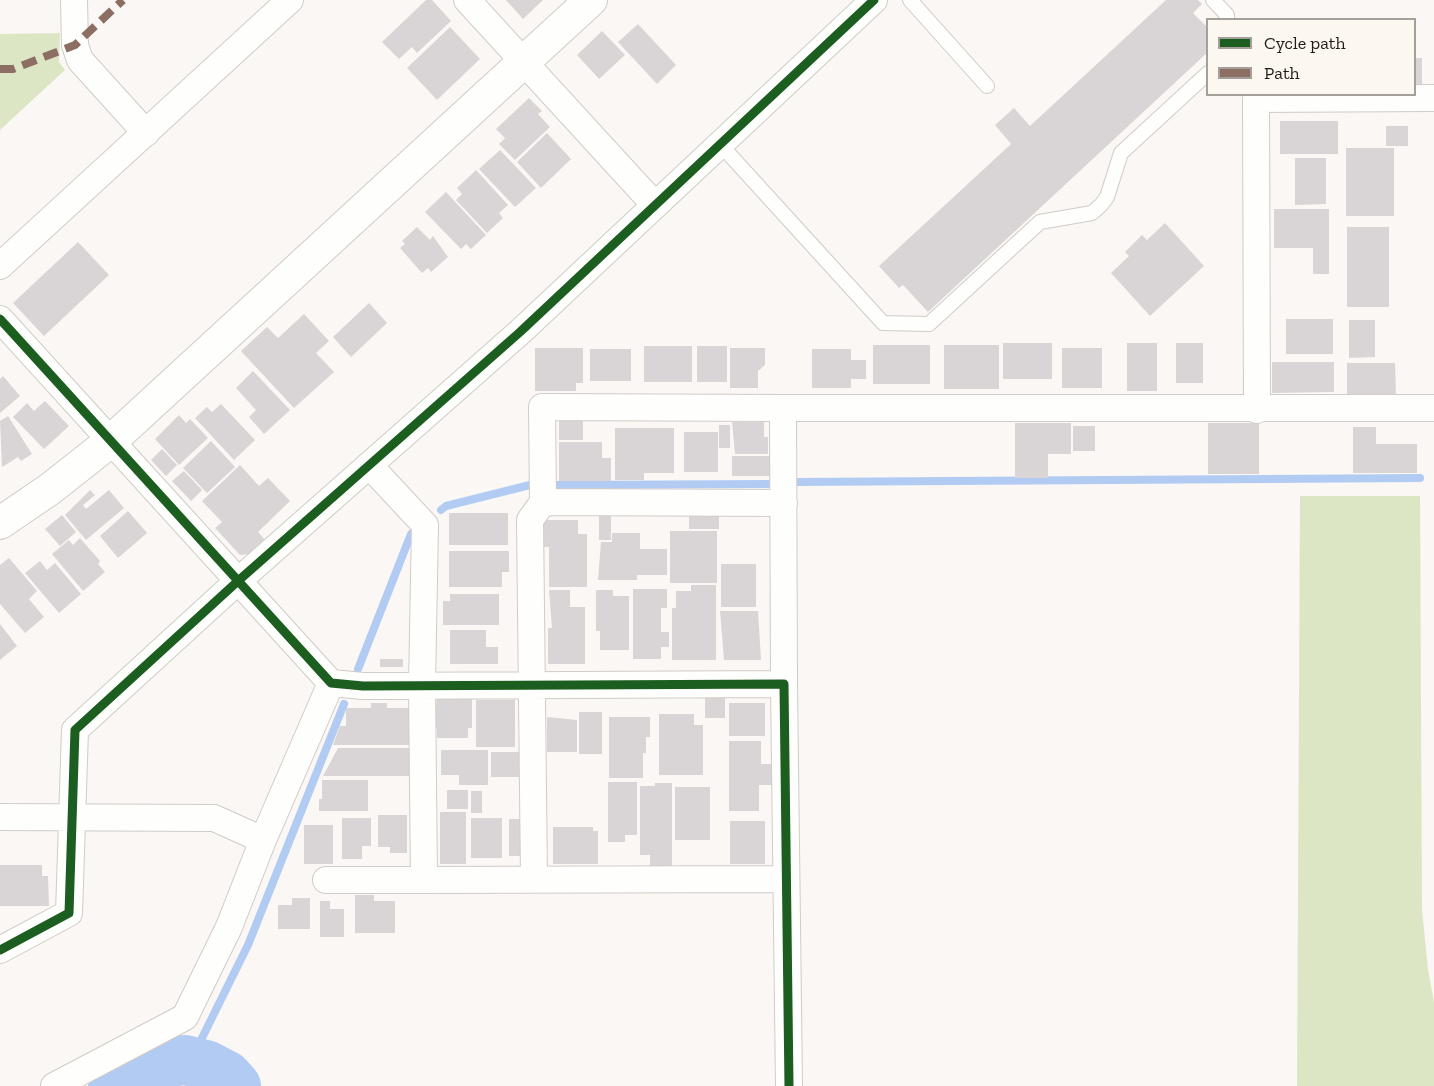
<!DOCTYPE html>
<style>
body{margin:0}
#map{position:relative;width:1434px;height:1086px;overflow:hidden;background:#faf7f4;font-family:"Zilla Slab",serif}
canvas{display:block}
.legend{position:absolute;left:1206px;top:18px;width:210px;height:78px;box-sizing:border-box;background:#fdf7f1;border:2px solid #a59f99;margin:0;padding:8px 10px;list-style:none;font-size:18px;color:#211b16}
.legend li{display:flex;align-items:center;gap:12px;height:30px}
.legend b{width:30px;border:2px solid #a59f99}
</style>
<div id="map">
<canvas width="1434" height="1086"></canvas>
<ul class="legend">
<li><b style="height:8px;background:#1b5e20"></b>Cycle path</li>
<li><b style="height:8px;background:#8d6e63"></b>Path</li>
</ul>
</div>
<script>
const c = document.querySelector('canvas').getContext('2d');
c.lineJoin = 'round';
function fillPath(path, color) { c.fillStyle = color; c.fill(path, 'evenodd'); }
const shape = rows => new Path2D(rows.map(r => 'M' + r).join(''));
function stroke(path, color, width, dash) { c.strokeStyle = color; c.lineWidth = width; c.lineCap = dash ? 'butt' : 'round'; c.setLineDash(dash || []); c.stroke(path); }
fillPath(shape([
 [60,33,59,62,65,70,0,130,0,34],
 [1300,496,1420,496,1422,909,1428,970,1434,1002,1434,1086,1297,1086]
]), '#dde6c4');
stroke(shape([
 [796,482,1420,478],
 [557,485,771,484],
 [441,510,446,506,530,485],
 [358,669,411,534,415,531],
 [200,1042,248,945,344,704],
 [185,1060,190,1054]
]), '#b2cbf3', 8);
stroke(shape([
 [113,1086,155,1064,185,1060,206,1065,227,1076,236,1086]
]), '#b2cbf3', 50);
fillPath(shape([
 [426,0,432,0,451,21,417,53,412,47,399,59,382,42],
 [506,0,543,0,523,19],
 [1166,0,1198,0,1202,4,1193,13,1208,28,1208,52,928,312,903,285,899,288,879,266,1011,144,995,125,1014,108,1030,126],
 [638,24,676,65,657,84,618,42],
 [450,27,480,59,437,100,407,68],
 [602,31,625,55,599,79,577,55],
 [1414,58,1422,58,1422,86,1414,86],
 [529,98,542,111,538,114,550,127,515,160,499,144,505,138,496,129],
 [1280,121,1338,121,1338,154,1280,154],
 [1386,126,1408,126,1408,146,1386,146],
 [547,133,571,159,541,188,517,162],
 [1346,148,1394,148,1394,216,1346,216],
 [500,150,536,188,515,207,479,169],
 [1295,158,1326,158,1326,204,1295,205],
 [476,170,508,205,499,213,503,218,487,233,456,200,462,194,457,188],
 [446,192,486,235,471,249,466,244,461,249,425,212],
 [1274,209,1329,209,1329,274,1313,274,1313,248,1274,248],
 [1165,223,1204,266,1150,316,1111,273,1129,256,1125,252,1142,235,1147,240],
 [417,227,430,240,433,236,448,257,431,272,428,268,422,273,400,248,405,244,402,241],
 [1347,227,1389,227,1389,307,1347,307],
 [78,242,109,275,44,336,13,303],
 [369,303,387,323,351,357,333,337],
 [304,314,329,341,316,353,334,372,294,408,241,351,267,327,278,338],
 [1286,319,1333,319,1333,354,1286,354],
 [1349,320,1375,320,1375,357,1349,358],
 [1003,343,1052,343,1052,379,1003,379],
 [1127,343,1157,343,1157,391,1127,391],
 [1176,343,1203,343,1203,383,1176,383],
 [873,345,930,345,930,384,873,384],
 [944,345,999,345,999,389,944,389],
 [644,346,692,346,692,382,644,382],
 [697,346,727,346,727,382,697,382],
 [535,348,583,348,583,383,576,383,576,391,535,391],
 [730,348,765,348,765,365,758,371,758,388,730,388],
 [1062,348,1102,348,1102,388,1062,388],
 [590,349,631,349,631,381,590,381],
 [812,349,851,349,851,360,866,360,866,379,851,379,851,388,812,388],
 [1272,362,1334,362,1334,392,1272,393],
 [1347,363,1395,363,1396,394,1347,395],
 [253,371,290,410,264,434,249,417,256,410,236,388],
 [3,376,20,396,0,413,0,379],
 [45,401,69,426,44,449,13,417,27,403,34,411],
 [221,404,255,440,234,460,195,418,207,407,212,412],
 [179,415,186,423,190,419,208,438,179,465,155,439],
 [8,416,32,454,21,461,18,457,2,467,0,421],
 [559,421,583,421,583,440,559,440],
 [732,422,764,422,764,437,768,437,768,454,735,454],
 [1015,423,1071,423,1071,454,1048,454,1048,478,1015,478],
 [1208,423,1259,423,1259,474,1208,474],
 [719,425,730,425,730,448,719,448],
 [1073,426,1095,426,1095,451,1073,451],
 [1353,427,1376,427,1376,444,1417,444,1417,473,1353,473],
 [615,428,674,428,674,473,644,473,644,480,615,480],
 [684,432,718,432,718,472,684,472],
 [211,441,235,467,207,493,183,468],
 [559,442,602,442,602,458,611,458,611,481,559,481],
 [162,449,177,465,166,476,151,460],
 [732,456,774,456,774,476,732,476],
 [240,465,259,486,268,478,290,501,258,532,265,540,249,554,240,555,215,528,222,522,202,501],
 [184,471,202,490,191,501,172,481],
 [90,490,95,495,83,505,86,509,109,490,124,508,86,540,65,515],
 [128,511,147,533,118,558,100,536],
 [689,511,719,511,719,529,689,529],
 [449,513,508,513,508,545,449,545],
 [62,515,76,532,60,546,45,529],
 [599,516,611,516,611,540,599,540],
 [544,520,578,520,578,534,587,534,587,587,549,587,549,547,544,547],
 [670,531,717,531,717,583,670,583],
 [612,533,640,533,640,549,667,549,667,575,637,575,637,580,598,580,601,542,612,542],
 [80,538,100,561,98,564,105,572,83,591,52,554,69,540,73,545],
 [449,551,509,551,509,572,502,572,502,587,449,587],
 [9,558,37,591,29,599,44,617,25,633,0,604,0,565],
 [40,561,47,570,55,563,81,594,59,613,25,573],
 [721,564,756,564,756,607,721,607],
 [691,585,716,585,716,660,672,660,672,608,676,608,676,591,691,591],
 [633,589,667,589,667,608,661,608,661,632,669,632,669,647,661,647,661,659,633,659],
 [549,590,570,590,570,607,585,607,585,664,548,664,548,628,552,628],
 [596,590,613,590,613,596,629,596,629,650,600,650,600,631,596,631],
 [450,594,499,594,499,625,443,625,443,601,450,601],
 [720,611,758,611,761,660,724,660],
 [0,624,17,646,0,660],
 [450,630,486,630,486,647,498,647,498,664,450,664],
 [380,659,403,659,403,667,380,667],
 [705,690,725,690,725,718,705,718],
 [472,693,472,728,468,728,468,738,437,738,437,728,434,728,437,696],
 [476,700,515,700,515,747,476,747],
 [371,703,387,703,387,708,411,708,411,745,333,745,340,726,346,726,346,708,371,708],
 [729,703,765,703,765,736,729,736],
 [579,712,602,712,602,754,579,754],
 [659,714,694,714,694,725,703,725,703,775,659,775],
 [547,717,577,720,577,752,547,752],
 [609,717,650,717,650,737,646,737,646,753,643,753,643,778,609,778],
 [729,741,761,741,761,764,772,764,772,785,759,785,759,811,729,811],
 [338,748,412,748,412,776,323,776],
 [441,750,488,750,488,785,459,785,459,775,441,775],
 [491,752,520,752,520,777,491,777],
 [322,780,368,780,368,811,319,811,319,799,322,799],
 [608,782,637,782,637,835,625,835,625,842,608,842],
 [655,783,672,783,672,866,650,866,650,855,640,855,640,786,655,786],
 [675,787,710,787,710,840,675,840],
 [447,790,468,790,468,809,447,809],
 [471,791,482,791,482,813,471,813],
 [440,812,466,812,466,864,440,864],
 [378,815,407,815,407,853,390,853,390,847,378,847],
 [342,818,371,818,371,846,362,846,362,859,342,859],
 [471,818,502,818,502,858,471,858],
 [509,819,521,819,521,856,509,856],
 [730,821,765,821,765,864,730,864],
 [304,825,333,825,333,864,304,864],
 [553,827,593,827,593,831,598,831,598,864,553,864],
 [0,865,42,865,42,876,48,876,49,906,0,906],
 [355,895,374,895,374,901,395,901,395,933,355,933],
 [292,898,310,898,310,929,278,929,278,905,292,905],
 [320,901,330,901,330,909,344,909,344,937,320,937]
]), '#d9d5d6');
const service = shape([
 [910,0,987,86],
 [1213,0,1227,15,1227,20],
 [719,143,883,323,929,324,1040,222,1092,213,1101,205,1107,197,1121,153,1208,73]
]);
const minor = shape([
 [74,0,75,45,80,60,146,133],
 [467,0,654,204],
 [0,266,290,0],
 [0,319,331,683,363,686,784,684,789,1086],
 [783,408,1434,408],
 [1257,410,1256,99,1434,98],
 [369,465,425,525,422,686,424,880,786,879],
 [543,502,784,503],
 [0,817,214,818,263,840,229,927,185,1017,54,1086],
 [263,840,331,683],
 [534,879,530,520,543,502,542,407,783,408,784,684],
 [326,880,424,880],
 [0,950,69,913,75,730,238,581,520,332,874,0]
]);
const tertiary = shape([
 [0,523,50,489,112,440,591,0]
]);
stroke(service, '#d0ccc7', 16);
stroke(minor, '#d0ccc7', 28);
stroke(tertiary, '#d0ccc7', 34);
stroke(service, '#fefefd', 14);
stroke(minor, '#fefefd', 26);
stroke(tertiary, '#fefefd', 32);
stroke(shape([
 [0,69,13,69,75,45,123,0]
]), '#8d6e63', 8, [15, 8]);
stroke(shape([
 [0,319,331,683,363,686,784,684,789,1086],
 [0,950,69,913,75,730,238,581,520,332,874,0]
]), '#1b5e20', 9);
</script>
